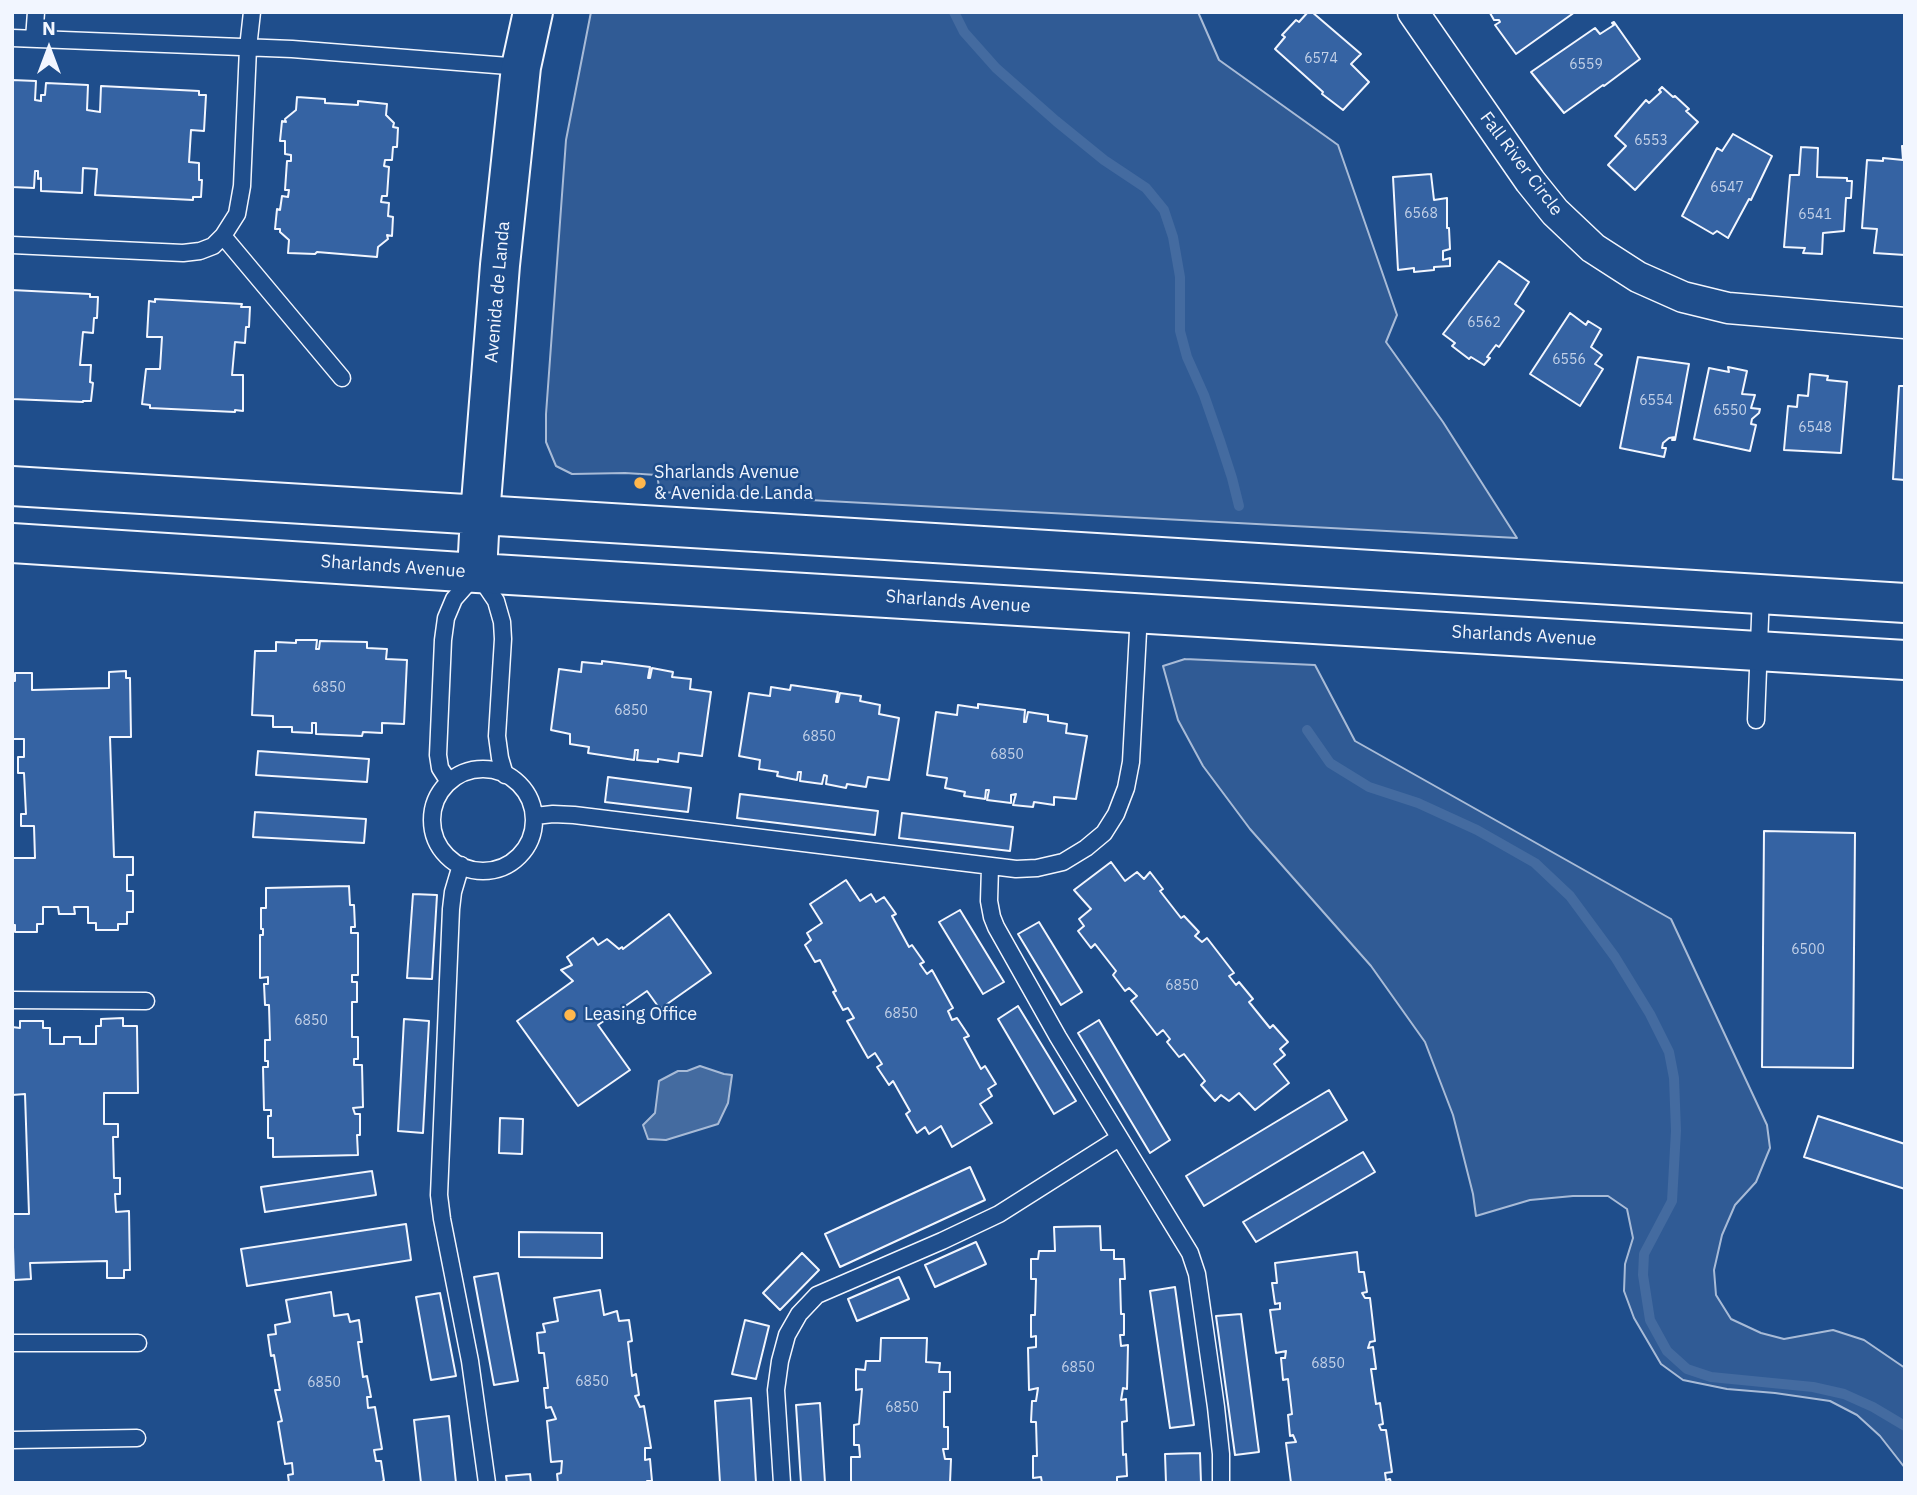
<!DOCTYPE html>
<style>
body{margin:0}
#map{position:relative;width:1917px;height:1495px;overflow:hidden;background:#1f4e8c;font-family:"IBM Plex Sans",sans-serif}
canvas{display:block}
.frame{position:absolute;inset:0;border:14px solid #f2f6ff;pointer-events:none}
.north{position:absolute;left:14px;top:14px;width:70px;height:70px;-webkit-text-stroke:5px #1f4e8c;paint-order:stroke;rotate:0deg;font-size:19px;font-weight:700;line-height:28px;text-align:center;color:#f2f6ff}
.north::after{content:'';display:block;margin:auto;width:24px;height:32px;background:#f2f6ff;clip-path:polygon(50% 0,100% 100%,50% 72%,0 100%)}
</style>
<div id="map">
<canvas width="1917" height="1495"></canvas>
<div class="frame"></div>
<div class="north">N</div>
</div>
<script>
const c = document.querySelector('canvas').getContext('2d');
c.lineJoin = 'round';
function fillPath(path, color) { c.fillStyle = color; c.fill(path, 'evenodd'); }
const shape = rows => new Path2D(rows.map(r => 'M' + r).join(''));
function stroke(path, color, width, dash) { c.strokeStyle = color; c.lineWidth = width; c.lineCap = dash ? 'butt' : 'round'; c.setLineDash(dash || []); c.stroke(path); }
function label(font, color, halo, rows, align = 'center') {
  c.font = font + ' "IBM Plex Sans",sans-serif'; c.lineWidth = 5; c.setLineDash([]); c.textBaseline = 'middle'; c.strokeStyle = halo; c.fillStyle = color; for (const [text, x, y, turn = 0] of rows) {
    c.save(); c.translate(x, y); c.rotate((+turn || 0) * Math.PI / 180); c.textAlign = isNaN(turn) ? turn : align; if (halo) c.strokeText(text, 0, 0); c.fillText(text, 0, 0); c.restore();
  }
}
const built = shape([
 [591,12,1198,12,1219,60,1338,145,1397,315,1386,342,1443,422,1517,538,660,492,657,475,625,473,572,474,556,466,546,442,546,414,566,140,591,12],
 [1185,659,1315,665,1355,741,1671,919,1767,1125,1770,1148,1756,1182,1735,1205,1722,1235,1714,1270,1716,1295,1731,1319,1761,1333,1784,1339,1833,1330,1864,1340,1905,1368,1905,1468,1880,1436,1857,1415,1830,1401,1775,1393,1727,1389,1683,1380,1661,1364,1634,1318,1624,1291,1625,1264,1633,1238,1627,1209,1608,1196,1573,1196,1530,1200,1476,1216,1473,1194,1453,1115,1425,1042,1371,966,1250,829,1203,766,1178,720,1163,666,1185,659]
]);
fillPath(built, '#305b95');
stroke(built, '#a8bbd7', 2);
const water = shape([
 [700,1066,724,1074,732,1075,728,1103,718,1124,666,1140,648,1139,643,1125,655,1113,659,1081,678,1071,687,1071,700,1066]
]);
fillPath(water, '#446ba0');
stroke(water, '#a8bbd7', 2);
stroke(shape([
 [954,12,964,32,996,68,1056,121,1104,160,1146,188,1164,210,1173,237,1180,277,1180,331,1187,357,1204,395,1220,441,1232,478,1239,506],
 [1307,730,1330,763,1369,787,1418,803,1477,830,1535,863,1570,896,1615,957,1650,1014,1669,1052,1674,1078,1676,1131,1672,1201,1644,1254,1643,1275,1650,1320,1667,1351,1687,1369,1711,1377,1813,1387,1844,1394,1873,1407,1905,1426]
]), '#446ba0', 10);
const building = shape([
 [1308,12,1312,12,1361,54,1351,64,1369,82,1343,110,1322,94,1323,92,1275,49,1285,37,1282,35,1296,20,1299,22,1308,12],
 [1575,12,1516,54,1495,25,1500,22,1499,20,1494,20,1490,13,1575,12],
 [1614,22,1640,59,1604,86,1603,85,1564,113,1531,72,1595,28,1600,34,1614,25,1612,23,1614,22],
 [12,80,36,81,35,100,41,101,41,95,45,95,46,83,88,85,87,110,100,112,101,86,199,91,199,95,206,95,204,131,191,130,189,162,199,163,199,180,202,180,201,197,193,197,193,200,95,195,97,169,83,168,82,193,41,191,41,178,38,179,38,171,35,171,34,188,12,187,12,80],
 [1662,87,1673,97,1675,96,1689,109,1686,111,1698,122,1635,190,1608,165,1626,146,1615,136,1646,100,1649,103,1661,92,1659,90,1662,87],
 [297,97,325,99,325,103,358,105,358,101,387,104,386,115,394,123,393,127,398,128,397,147,393,147,392,160,385,160,384,166,389,167,387,196,382,196,381,202,389,203,388,216,393,217,392,236,387,235,388,239,378,247,377,257,317,252,315,254,288,253,289,240,280,232,280,229,275,229,277,209,280,210,282,196,288,197,289,190,285,190,287,161,291,161,291,155,285,154,285,141,280,141,282,121,286,122,285,119,296,110,297,97],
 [1733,134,1772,156,1751,200,1749,199,1728,238,1717,231,1713,234,1682,216,1717,148,1722,151,1733,134],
 [1902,146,1905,146,1905,255,1874,253,1877,229,1862,228,1867,160,1883,161,1883,158,1903,160,1902,146],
 [1801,147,1818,148,1817,177,1847,178,1847,181,1852,181,1851,198,1846,198,1844,231,1823,233,1822,254,1803,253,1805,248,1784,247,1790,175,1799,175,1801,147],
 [1431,174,1434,200,1447,198,1447,228,1449,228,1450,249,1443,251,1443,260,1450,258,1450,266,1434,267,1434,270,1414,272,1414,268,1398,270,1393,177,1431,174],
 [1499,261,1529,282,1515,304,1524,311,1499,347,1496,345,1487,357,1490,358,1484,365,1471,357,1469,359,1452,346,1455,343,1443,334,1499,261],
 [12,290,90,294,90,297,98,297,97,318,94,318,93,333,83,332,80,365,91,365,90,382,93,383,91,401,83,401,83,402,12,399,12,290],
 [155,299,242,304,241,307,250,307,249,327,246,327,245,343,235,342,232,375,243,375,243,411,235,410,235,412,150,408,150,405,142,404,146,369,160,369,162,337,147,337,149,301,155,302,155,299],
 [1570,313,1586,325,1588,321,1601,329,1591,347,1602,355,1595,364,1603,369,1580,406,1530,374,1570,313],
 [1638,357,1689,364,1675,440,1672,440,1675,437,1669,438,1663,443,1662,448,1666,448,1664,457,1620,448,1638,357],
 [1728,367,1747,371,1742,394,1755,395,1751,408,1760,409,1759,413,1752,419,1751,424,1756,425,1750,451,1694,439,1709,368,1729,372,1728,367],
 [1810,374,1828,376,1827,380,1847,382,1841,453,1784,450,1788,406,1797,407,1798,395,1808,396,1810,374],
 [1899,386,1905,386,1905,480,1893,479,1899,386],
 [296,640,317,640,316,649,319,649,320,641,367,642,367,648,387,649,386,659,407,660,404,724,382,723,382,733,363,732,362,736,316,734,316,723,312,723,312,733,292,732,292,727,273,727,273,716,252,715,255,651,276,651,276,642,296,643,296,640],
 [602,661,650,667,648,678,650,678,652,668,673,672,672,677,691,679,690,689,711,692,702,756,679,753,678,762,658,759,658,762,637,760,638,750,635,750,634,760,588,753,589,747,570,744,570,734,551,730,559,669,581,672,582,662,602,664,602,661],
 [126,671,126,678,130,678,131,737,110,737,114,857,133,857,133,875,127,875,127,891,133,891,133,912,127,912,127,924,118,924,118,930,96,930,96,923,88,923,88,907,74,907,75,914,59,914,58,907,43,907,43,924,37,924,37,932,15,932,15,925,12,925,12,858,35,858,34,826,21,826,21,814,26,814,24,773,18,773,18,757,24,757,24,739,12,739,12,681,15,681,15,673,32,673,32,690,109,688,109,672,126,671],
 [791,685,838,692,836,702,838,702,840,693,861,696,860,701,880,705,879,714,899,718,889,780,868,777,866,787,847,784,846,788,826,784,827,776,824,775,822,784,800,781,801,772,798,772,797,780,777,776,778,772,759,769,760,760,739,756,749,693,770,696,771,687,790,690,791,685],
 [978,704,1025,710,1024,722,1026,722,1028,712,1048,715,1048,721,1067,724,1066,733,1087,736,1076,799,1054,797,1054,805,1034,802,1033,807,1013,805,1016,794,1011,795,1011,803,987,800,989,790,986,790,985,799,964,796,965,792,945,788,947,778,927,775,936,712,957,715,958,705,978,708,978,704],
 [258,751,369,759,367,782,256,775,258,751],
 [608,777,691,788,688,812,605,802,608,777],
 [740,794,878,811,875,835,737,818,740,794],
 [255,812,366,819,364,843,253,837,255,812],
 [902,813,1013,827,1010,851,899,838,902,813],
 [1764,831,1855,833,1853,1068,1762,1067,1764,831],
 [1111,862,1125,881,1137,872,1144,879,1150,872,1163,889,1160,891,1181,918,1184,916,1199,932,1195,936,1202,942,1207,938,1234,973,1229,976,1236,985,1239,982,1253,999,1249,1002,1270,1028,1273,1025,1288,1042,1280,1049,1285,1055,1274,1064,1289,1083,1255,1110,1239,1093,1229,1101,1221,1095,1215,1101,1201,1085,1205,1081,1184,1054,1179,1057,1167,1042,1170,1039,1163,1030,1157,1035,1131,1001,1137,996,1129,988,1125,991,1113,975,1116,971,1095,944,1091,948,1078,931,1084,926,1079,919,1091,909,1074,890,1111,862],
 [846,880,860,901,871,894,876,902,884,897,896,914,892,916,909,947,912,945,924,962,920,964,927,974,932,970,953,1008,948,1011,952,1020,957,1018,969,1036,964,1038,981,1069,985,1066,996,1084,988,1089,992,1096,980,1104,992,1123,952,1147,941,1126,929,1134,925,1127,917,1133,906,1114,910,1111,893,1081,889,1085,877,1067,882,1064,875,1053,868,1058,847,1021,854,1018,848,1008,843,1010,833,992,836,991,820,960,815,962,805,945,811,940,807,933,822,923,810,904,846,880],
 [349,886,350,905,354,905,355,927,351,927,351,933,358,933,358,975,352,975,352,982,357,982,357,1002,352,1002,352,1037,358,1037,358,1059,354,1059,354,1065,362,1065,363,1107,353,1108,355,1114,360,1114,360,1135,357,1135,358,1155,273,1157,273,1138,268,1138,268,1116,271,1116,271,1110,264,1110,263,1067,268,1067,268,1061,265,1061,265,1040,270,1040,269,1005,265,1005,264,984,268,984,268,977,260,978,260,935,263,935,263,929,261,929,261,908,266,908,266,888,349,886],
 [413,894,437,895,432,979,407,978,413,894],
 [960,910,1004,982,983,994,939,922,960,910],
 [669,914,711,973,660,1009,647,991,598,1025,630,1070,578,1106,517,1021,573,981,561,970,572,965,567,957,593,938,598,945,607,939,619,949,622,947,623,949,669,914],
 [1039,922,1082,992,1061,1005,1018,934,1039,922],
 [1018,1006,1076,1101,1054,1114,998,1019,1018,1006],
 [123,1018,123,1026,137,1026,138,1093,104,1093,104,1124,118,1124,118,1137,113,1137,114,1178,120,1178,120,1194,115,1194,116,1212,129,1211,130,1270,124,1270,124,1278,107,1278,107,1261,30,1263,31,1279,14,1280,12,1214,29,1214,25,1094,12,1095,12,1027,20,1028,20,1021,43,1021,43,1028,50,1028,50,1044,64,1044,64,1037,80,1037,80,1044,96,1044,96,1026,101,1026,101,1019,123,1018],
 [404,1019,429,1021,423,1133,398,1131,404,1019],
 [1099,1020,1170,1140,1150,1153,1078,1033,1099,1020],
 [1329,1090,1347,1120,1204,1206,1186,1176,1329,1090],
 [1818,1116,1905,1144,1905,1189,1804,1157,1818,1116],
 [500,1118,523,1119,522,1154,499,1153,500,1118],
 [1363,1152,1375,1172,1256,1242,1243,1222,1363,1152],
 [970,1167,985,1200,840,1267,825,1234,970,1167],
 [372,1171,376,1195,265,1212,261,1187,372,1171],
 [406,1224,411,1260,247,1286,241,1249,406,1224],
 [1100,1226,1101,1250,1114,1250,1114,1259,1124,1259,1125,1279,1120,1279,1121,1314,1124,1314,1124,1335,1120,1335,1121,1346,1128,1345,1127,1389,1123,1388,1121,1400,1126,1399,1127,1421,1122,1422,1123,1455,1126,1454,1127,1476,1117,1477,1117,1483,1042,1483,1041,1477,1033,1478,1033,1456,1037,1456,1036,1422,1031,1422,1032,1401,1036,1401,1038,1388,1029,1390,1028,1348,1036,1347,1036,1336,1031,1337,1031,1315,1035,1315,1036,1279,1031,1279,1031,1259,1038,1259,1039,1251,1055,1251,1054,1227,1100,1226],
 [519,1232,602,1233,602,1258,519,1257,519,1232],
 [976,1242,986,1264,935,1287,925,1265,976,1242],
 [1357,1252,1359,1272,1364,1272,1367,1292,1362,1293,1365,1298,1370,1298,1375,1341,1370,1342,1368,1348,1373,1347,1376,1369,1371,1369,1376,1404,1380,1403,1383,1424,1379,1425,1381,1430,1386,1430,1392,1472,1385,1473,1386,1480,1390,1479,1391,1483,1291,1483,1286,1443,1296,1442,1293,1435,1290,1436,1288,1415,1292,1414,1288,1379,1283,1380,1281,1358,1285,1358,1286,1351,1276,1353,1270,1310,1280,1309,1280,1303,1275,1304,1272,1283,1277,1283,1275,1263,1357,1252],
 [802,1253,819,1270,780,1310,763,1293,802,1253],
 [498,1273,518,1381,494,1385,474,1277,498,1273],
 [899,1277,909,1299,857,1321,848,1299,899,1277],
 [1175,1287,1194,1425,1170,1428,1150,1291,1175,1287],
 [600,1290,604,1315,617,1311,619,1321,629,1320,632,1341,628,1342,632,1376,636,1374,639,1395,635,1396,640,1407,644,1406,651,1448,645,1448,645,1460,650,1459,652,1481,647,1481,648,1483,558,1483,557,1474,561,1473,562,1461,551,1462,547,1421,556,1419,551,1407,546,1408,544,1388,548,1388,544,1353,539,1353,537,1333,545,1332,543,1324,558,1321,554,1298,600,1290],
 [331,1292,334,1316,348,1314,350,1322,359,1320,362,1342,358,1342,363,1377,367,1376,371,1397,367,1397,368,1408,375,1407,382,1449,374,1450,376,1461,381,1461,384,1481,379,1483,289,1483,288,1475,293,1474,292,1463,285,1464,278,1422,282,1421,275,1390,280,1390,274,1355,271,1356,268,1335,276,1334,275,1325,290,1322,286,1300,331,1292],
 [440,1293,456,1376,431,1380,416,1297,440,1293],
 [1241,1314,1259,1452,1235,1455,1216,1316,1241,1314],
 [745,1320,769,1326,756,1379,732,1374,745,1320],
 [881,1338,927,1338,926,1362,940,1363,939,1372,950,1372,950,1392,944,1392,944,1427,948,1427,948,1449,943,1449,945,1459,951,1459,950,1483,851,1483,851,1457,860,1457,859,1445,854,1445,854,1425,859,1424,862,1389,856,1390,856,1369,865,1370,866,1361,880,1361,881,1338],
 [751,1398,756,1483,720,1483,715,1401,751,1398],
 [820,1403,825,1483,801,1483,796,1405,820,1403],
 [449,1416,456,1483,421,1483,414,1420,449,1416],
 [1200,1453,1201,1483,1166,1483,1165,1454,1200,1453],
 [530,1474,531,1483,507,1483,506,1476,530,1474]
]);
fillPath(building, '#3563a3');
stroke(building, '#f2f6ff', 2);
const lane = shape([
 [12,38,292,49,521,67],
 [34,39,36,12],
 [223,236,342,378],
 [12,245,183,253,200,251,213,246,223,236,237,214,242,186,248,48,252,12],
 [1756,720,1761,594],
 '432 820a51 51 0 1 1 102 0a51 51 0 1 1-102 0Z',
 [449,782,440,768,438,755,443,640,446,618,454,599,477,573,496,601,502,622,503,639,497,736,500,758,505,775],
 [535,816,553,814,574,815,1016,869,1037,868,1063,862,1086,848,1104,833,1116,814,1126,788,1131,762,1139,613],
 [461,865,453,892,451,909,439,1195,442,1219,470,1361,487,1483],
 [990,867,989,901,992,917,996,927,1058,1037,1190,1253,1197,1274,1216,1407,1221,1454,1221,1483],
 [12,1000,146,1001],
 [12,1343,138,1343],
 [12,1440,137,1438],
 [782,1483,776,1390,780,1361,787,1335,799,1314,817,1295,942,1241,999,1214,1119,1138]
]);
const street = shape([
 [1413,12,1530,181,1555,212,1593,248,1638,277,1683,297,1728,308,1905,323]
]);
const secondary = shape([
 [12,486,1905,603],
 [12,543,477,573,1905,660],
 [477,573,480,515,500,265,521,67,533,12]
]);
stroke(lane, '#f2f6ff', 19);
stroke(street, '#f2f6ff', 33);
stroke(secondary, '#f2f6ff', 42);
stroke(lane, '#1f4e8c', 16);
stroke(street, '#1f4e8c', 30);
stroke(secondary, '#1f4e8c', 38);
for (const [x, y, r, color] of [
 [640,483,7,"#ffb74d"],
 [570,1015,7,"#ffb74d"]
]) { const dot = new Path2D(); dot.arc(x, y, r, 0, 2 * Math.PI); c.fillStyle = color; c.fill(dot); stroke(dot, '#1f4e8c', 2.5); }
label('14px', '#c3d1e8', null, [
 ["6574",1321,59],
 ["6559",1586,65],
 ["6553",1651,141],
 ["6547",1727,188],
 ["6568",1421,214],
 ["6541",1815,215],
 ["6562",1484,323],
 ["6556",1569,360],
 ["6554",1656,401],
 ["6550",1730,411],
 ["6548",1815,428],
 ["6850",329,688],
 ["6850",631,711],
 ["6850",819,737],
 ["6850",1007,755],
 ["6500",1808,950],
 ["6850",1182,986],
 ["6850",901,1014],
 ["6850",311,1021],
 ["6850",1328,1364],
 ["6850",1078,1368],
 ["6850",592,1382],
 ["6850",324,1383],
 ["6850",902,1408]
]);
label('18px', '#f2f6ff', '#1f4e8c', [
 ["Fall River Circle",1521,164,53],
 ["Avenida de Landa",498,292,-85],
 ["Sharlands Avenue",393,567,4],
 ["Sharlands Avenue",958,602,4],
 ["Sharlands Avenue",1524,636,3]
]);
label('18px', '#f2f6ff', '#1f4e8c', [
 ["Sharlands Avenue",654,473],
 ["& Avenida de Landa",654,494],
 ["Leasing Office",584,1015]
], 'left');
</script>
